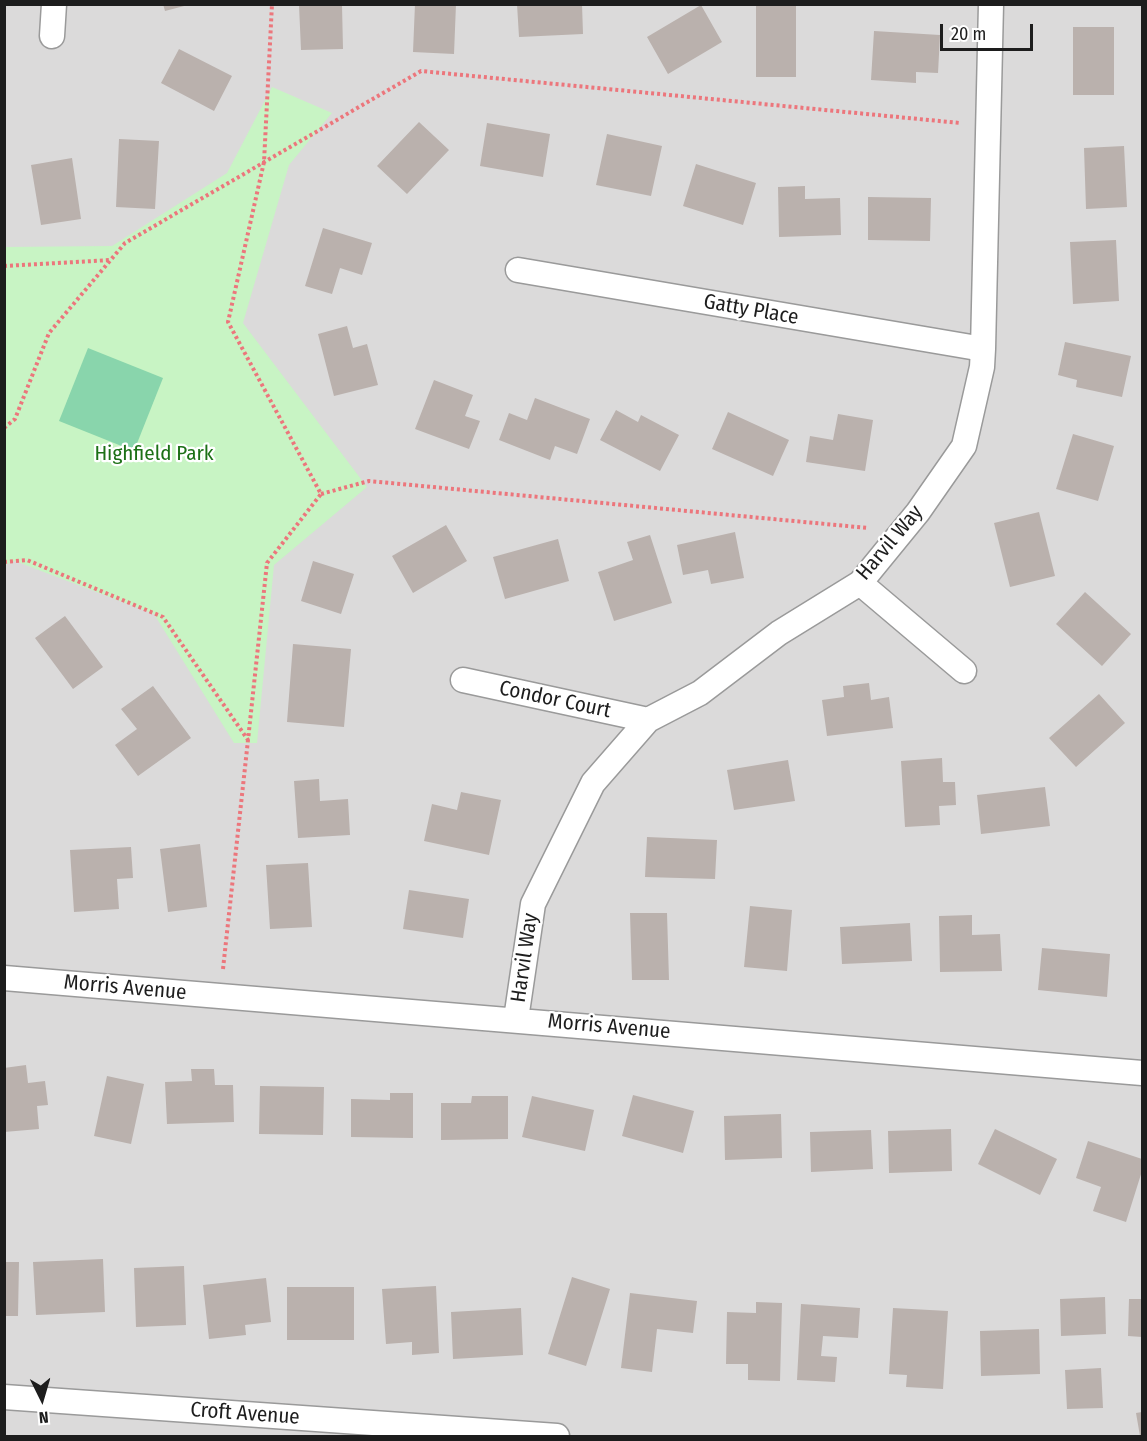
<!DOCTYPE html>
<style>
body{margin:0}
#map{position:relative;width:1147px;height:1441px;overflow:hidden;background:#ede9e4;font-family:"Fira Sans Condensed",sans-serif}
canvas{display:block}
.frame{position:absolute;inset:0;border:6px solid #1d1d1d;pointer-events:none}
.north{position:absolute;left:12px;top:1369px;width:60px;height:60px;-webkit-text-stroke:4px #fff;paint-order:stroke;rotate:175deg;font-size:16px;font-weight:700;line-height:24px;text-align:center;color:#1d1d1d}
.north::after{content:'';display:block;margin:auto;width:21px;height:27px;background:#1d1d1d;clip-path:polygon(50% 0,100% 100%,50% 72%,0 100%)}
.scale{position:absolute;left:940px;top:24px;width:93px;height:27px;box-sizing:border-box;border:3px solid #1d1d1d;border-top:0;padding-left:8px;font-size:18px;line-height:21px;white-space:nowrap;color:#1d1d1d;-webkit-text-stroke:4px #fff;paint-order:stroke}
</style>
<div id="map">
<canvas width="1147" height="1441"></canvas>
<div class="frame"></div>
<div class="north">N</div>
<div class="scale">20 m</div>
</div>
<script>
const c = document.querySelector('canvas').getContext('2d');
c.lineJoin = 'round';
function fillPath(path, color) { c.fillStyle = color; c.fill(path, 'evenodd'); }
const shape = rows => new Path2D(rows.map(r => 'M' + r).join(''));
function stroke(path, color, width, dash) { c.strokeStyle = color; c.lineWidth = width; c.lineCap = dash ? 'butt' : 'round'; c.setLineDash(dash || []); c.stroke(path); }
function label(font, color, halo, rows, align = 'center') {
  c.font = font + ' "Fira Sans Condensed",sans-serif'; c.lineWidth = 4.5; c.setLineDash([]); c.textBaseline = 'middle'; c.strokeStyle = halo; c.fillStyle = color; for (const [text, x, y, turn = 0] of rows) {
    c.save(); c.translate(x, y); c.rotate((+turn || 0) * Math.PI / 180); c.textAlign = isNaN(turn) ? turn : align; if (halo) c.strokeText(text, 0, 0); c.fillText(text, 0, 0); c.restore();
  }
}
fillPath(shape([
 [5,5,1142,5,1142,1436,5,1436]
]), '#dbdada');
fillPath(shape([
 [272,87,332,113,289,165,243,323,367,487,274,565,257,743,234,743,154,614,15,561,5,565,4,247,112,246,227,173]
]), '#c8f4c4');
fillPath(shape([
 [88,348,163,378,134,451,59,421]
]), '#89d5ac');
fillPath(shape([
 [163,4,188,4,188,5,165,11],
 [415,4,456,4,454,54,413,52],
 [517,4,582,4,583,34,519,37],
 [299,5,342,5,343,49,301,50],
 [701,5,722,42,668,74,647,37],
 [756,6,796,6,796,77,756,77],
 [1073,27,1114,27,1114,95,1073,95],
 [874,31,940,35,938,73,916,72,916,83,871,80],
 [179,49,232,76,214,111,161,83],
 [419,122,449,150,407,194,377,166],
 [487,123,550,134,543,177,480,166],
 [607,134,662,146,651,196,596,185],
 [119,139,159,141,155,209,116,207],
 [1124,146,1127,207,1086,209,1084,148],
 [72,158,81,219,41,225,31,165],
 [696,164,756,183,743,225,683,206],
 [805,186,805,199,840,198,841,235,779,237,778,187],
 [868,197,931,198,930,241,868,240],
 [323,228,372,243,362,275,340,268,332,294,305,286],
 [1116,240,1119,301,1073,304,1070,242],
 [347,326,353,348,367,344,378,385,334,396,318,334],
 [1065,342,1131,356,1122,397,1076,387,1077,380,1058,375],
 [434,380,473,395,465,416,480,421,469,449,415,429],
 [535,398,590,419,577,454,555,446,550,460,499,440,509,413,527,420],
 [616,410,638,422,641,415,679,435,660,471,600,440],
 [728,412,789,440,773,476,712,449],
 [838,414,873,420,865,471,806,462,810,436,833,440],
 [1073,434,1114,446,1098,501,1056,489],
 [1039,512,1055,576,1010,587,994,523],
 [446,525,467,561,413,593,392,556],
 [735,532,744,578,711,584,708,570,683,575,677,545],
 [650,535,672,603,614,621,598,572,633,560,627,542],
 [558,539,569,581,505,599,493,557],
 [313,561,354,574,341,614,301,601],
 [1085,592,1131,634,1102,666,1056,624],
 [65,616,103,667,73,689,35,638],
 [293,644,351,649,344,727,287,722],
 [869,683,871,700,889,697,893,728,827,736,822,700,844,697,843,686],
 [153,686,191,738,138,776,115,745,137,729,121,709],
 [1099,694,1125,723,1076,767,1049,738],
 [942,758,943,782,955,782,956,805,939,806,940,825,905,827,901,761],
 [788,760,795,801,734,810,727,770],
 [319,779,320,801,348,799,350,835,298,838,294,781],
 [1045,787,1050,826,981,834,977,795],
 [461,792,501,800,489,855,424,841,432,804,457,810],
 [647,837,717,840,715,879,645,877],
 [200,844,207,907,168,912,160,849],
 [131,847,133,878,117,879,119,909,74,912,70,850],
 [308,863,312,927,270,929,266,865],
 [409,890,469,899,463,938,403,929],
 [750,906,792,910,787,971,744,967],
 [630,913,667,913,669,980,632,980],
 [972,915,972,935,1000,934,1002,971,940,972,939,916],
 [910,923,912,961,842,964,840,927],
 [1042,948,1110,954,1107,997,1038,990],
 [26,1065,28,1083,45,1081,48,1105,37,1106,39,1129,4,1132,4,1068],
 [191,1069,214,1069,215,1085,233,1085,234,1122,167,1124,165,1082,192,1081],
 [107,1076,144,1084,131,1144,94,1136],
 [260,1086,324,1087,323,1135,259,1134],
 [390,1093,413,1093,413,1138,351,1137,351,1099,390,1100],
 [633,1095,694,1111,683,1153,622,1136],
 [472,1096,508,1096,508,1139,441,1140,441,1103,471,1103],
 [532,1096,594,1110,585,1151,522,1137],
 [781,1114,782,1158,725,1160,724,1116],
 [951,1129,952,1171,889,1173,888,1131],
 [995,1129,1057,1159,1040,1195,978,1164],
 [871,1130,873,1169,811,1172,810,1132],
 [1088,1141,1142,1159,1142,1171,1126,1222,1093,1211,1101,1187,1076,1178],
 [103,1259,105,1312,36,1315,33,1262],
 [4,1262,19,1262,18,1316,4,1316],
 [184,1266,186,1325,136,1327,134,1268],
 [572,1277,610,1289,586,1366,548,1354],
 [266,1278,271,1322,245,1325,246,1335,209,1339,203,1285],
 [436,1286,439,1353,412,1355,412,1342,386,1344,382,1289],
 [287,1287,354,1287,354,1340,287,1340],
 [630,1293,697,1301,693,1333,657,1329,652,1372,621,1368],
 [1105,1297,1106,1334,1061,1336,1060,1299],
 [1129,1299,1142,1299,1142,1337,1128,1336],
 [756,1302,782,1303,780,1381,748,1380,748,1364,726,1364,727,1312,756,1313],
 [801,1304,860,1308,858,1338,823,1336,821,1356,837,1357,835,1382,797,1380],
 [521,1308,523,1355,453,1359,451,1312],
 [893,1308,948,1311,943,1389,906,1387,907,1375,889,1374],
 [1039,1329,1040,1374,981,1376,980,1331],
 [1101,1368,1103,1408,1067,1409,1065,1370],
 [1142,1412,1142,1436,1140,1436,1136,1413]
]), '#bab1ad');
const street = shape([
 [52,36,54,4],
 [518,270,983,349],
 [860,583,964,671],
 [463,680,648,720],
 [4,978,1142,1073],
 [516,1019,533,904,593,783,648,720,700,693,779,633,860,583,918,512,964,446,982,367,983,349,991,4],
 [4,1397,557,1436]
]);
stroke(street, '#9a9a9a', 27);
stroke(shape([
 [4,266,111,260],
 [4,428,15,419,49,333,125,243,421,71,960,123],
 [321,494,369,481,868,528],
 [4,562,27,560,163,617,248,740,267,563,321,494,228,322,264,162,272,4],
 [223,969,248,740]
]), '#ec767c', 4, [3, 3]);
stroke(street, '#fff', 24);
label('21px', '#1d1d1d', '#fff', [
 ["Gatty Place",751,310,10],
 ["Harvil Way",890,543,-50],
 ["Condor Court",555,700,12],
 ["Harvil Way",525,958,-82],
 ["Morris Avenue",125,988,5],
 ["Morris Avenue",609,1027,5],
 ["Croft Avenue",245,1414,4]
]);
label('21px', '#1c7016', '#fff', [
 ["Highfield Park",154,454]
]);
</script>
